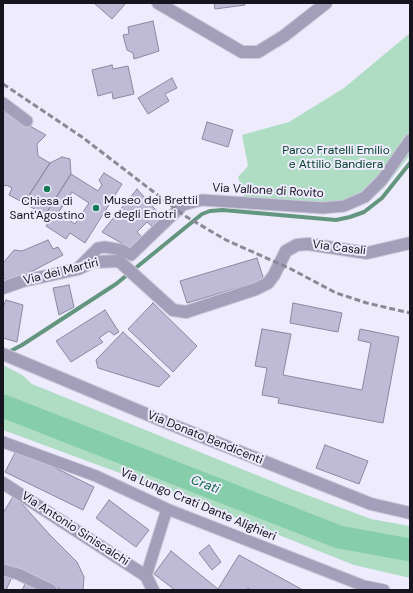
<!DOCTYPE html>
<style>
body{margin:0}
#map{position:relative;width:413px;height:593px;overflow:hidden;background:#edebfc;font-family:"DM Sans",sans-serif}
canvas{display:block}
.frame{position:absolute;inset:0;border:4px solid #16141e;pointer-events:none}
</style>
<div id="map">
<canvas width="413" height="593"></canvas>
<div class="frame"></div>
</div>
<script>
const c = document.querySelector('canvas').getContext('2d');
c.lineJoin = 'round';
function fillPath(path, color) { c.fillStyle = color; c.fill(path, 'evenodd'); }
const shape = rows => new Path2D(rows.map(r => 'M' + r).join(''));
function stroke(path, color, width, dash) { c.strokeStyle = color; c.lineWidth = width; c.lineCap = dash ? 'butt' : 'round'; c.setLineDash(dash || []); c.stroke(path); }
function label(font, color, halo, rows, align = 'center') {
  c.font = font + ' "DM Sans",sans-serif'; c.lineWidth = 4; c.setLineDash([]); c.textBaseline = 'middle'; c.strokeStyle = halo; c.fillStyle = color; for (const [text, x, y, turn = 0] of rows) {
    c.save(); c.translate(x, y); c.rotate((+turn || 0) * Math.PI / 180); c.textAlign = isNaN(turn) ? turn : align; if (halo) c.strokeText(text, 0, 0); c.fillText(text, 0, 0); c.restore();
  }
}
fillPath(shape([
 [410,33,410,155,383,189,364,204,342,213,311,213,248,208,238,177,248,166,242,135,289,122,344,88],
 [3,365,22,375,32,384,291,489,371,519,410,526,410,578,354,565,166,490,3,430]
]), '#aeddc4');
stroke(shape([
 [7,353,22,345,116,284,202,214,210,211,223,210,336,220,350,217,364,212,382,198,410,163]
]), '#64967f', 4);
stroke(shape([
 [3,406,339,537,410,550]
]), '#86cda9', 23);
const building = shape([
 [94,3,126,3,112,19,94,3],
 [214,3,245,3,245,5,215,9,214,3],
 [153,21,159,51,134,59,133,53,127,50,123,35,129,34,128,27,153,21],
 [112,65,113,69,128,66,134,94,113,99,112,92,98,96,92,70,112,65],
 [172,78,177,88,165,94,169,101,148,114,138,98,172,78],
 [3,111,46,135,37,144,38,156,50,163,24,203,9,195,12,188,6,185,3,187,3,111],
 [207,122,233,130,228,147,202,139,207,122],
 [62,157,70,159,71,174,45,215,24,203,50,163,62,157],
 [104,173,122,184,85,243,70,233,66,239,46,226,51,219,45,215,71,174,98,191,102,185,99,180,104,173],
 [72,192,89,203,75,224,58,213,72,192],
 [137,189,163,218,153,227,147,222,137,232,142,237,132,249,102,232,137,189],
 [48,240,53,249,58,247,63,255,25,275,7,281,3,277,3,263,14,250,22,251,48,240],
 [257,258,264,280,187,303,180,281,257,258],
 [69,285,74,307,59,315,53,288,69,285],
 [6,300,23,305,17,342,3,338,3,307,6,300],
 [153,303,197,346,173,372,128,329,153,303],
 [293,303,342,313,338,332,290,323,293,303],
 [105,310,119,332,114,335,109,331,99,338,103,342,71,362,56,341,105,310],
 [262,329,291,334,283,375,362,390,371,343,358,340,360,329,399,337,383,423,278,403,279,398,262,395,267,368,255,366,262,329],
 [123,332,170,376,159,387,98,368,96,360,123,332],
 [325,445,368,461,359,484,316,468,325,445],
 [17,449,94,487,83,510,5,472,17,449],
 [14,495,50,535,77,562,84,577,83,590,62,590,3,564,3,513,14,495],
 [109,500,149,530,136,547,96,518,109,500],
 [209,545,221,562,212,570,199,553,209,545],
 [171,551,218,589,239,555,303,590,251,590,248,588,247,590,175,590,154,574,171,551],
 [3,574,12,577,6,590,3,590,3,574],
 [26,582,43,590,22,590,26,582]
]);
fillPath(building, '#bfbad6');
stroke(building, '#8c87a1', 1);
const minor = shape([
 [3,103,27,121],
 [78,268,98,248,105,247,122,250,131,255,183,205,202,200,323,208,344,206,365,197,382,180,410,140],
 [3,442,96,476,167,509,364,586,384,590],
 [3,570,18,574,51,590],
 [146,576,167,509]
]);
const tertiary = shape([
 [158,3,242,52,258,52,284,36,326,3],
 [3,288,23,281,78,269,93,262,119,261,173,310,186,312,256,289,268,283,274,275,286,251,297,245,308,244,367,253,410,243],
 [3,354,170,424,371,504,410,513],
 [3,483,146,576,153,590]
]);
stroke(minor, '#cbc9d8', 13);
stroke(tertiary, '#cbc9d8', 14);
stroke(minor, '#a39eba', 11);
stroke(tertiary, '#a39eba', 12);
stroke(shape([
 [3,84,82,137,185,216,226,240,291,269,336,293,367,303,410,313]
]), '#8b8997', 3, [6, 3]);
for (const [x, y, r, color] of [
 [47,189,4,"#157a53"],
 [96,208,4,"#157a53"]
]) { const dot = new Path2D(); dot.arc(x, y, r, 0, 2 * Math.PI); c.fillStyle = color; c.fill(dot); stroke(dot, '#edebfc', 1.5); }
label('12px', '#003e27', '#edebfc', [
 ["Parco Fratelli Emilio",336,151],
 ["e Attilio Bandiera",336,165]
]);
label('12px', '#16141e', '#edebfc', [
 ["Via Vallone di Rovito",268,191,3],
 ["Via Casali",339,248,7],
 ["Via dei Martiri",61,272,-14],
 ["Via Donato Bendicenti",205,438,22],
 ["Via Lungo Crati Dante Alighieri",198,505,23],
 ["Via Antonio Siniscalchi",75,529,33]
]);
label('12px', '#16141e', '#edebfc', [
 ["Museo dei Brettii",104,201],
 ["e degli Enotri",104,215],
 ["Chiesa di",47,202,"center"],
 ["Sant'Agostino",47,216,"center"]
], 'left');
label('italic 13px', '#0e6645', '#edebfc', [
 ["Crati",205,485,21]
]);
</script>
